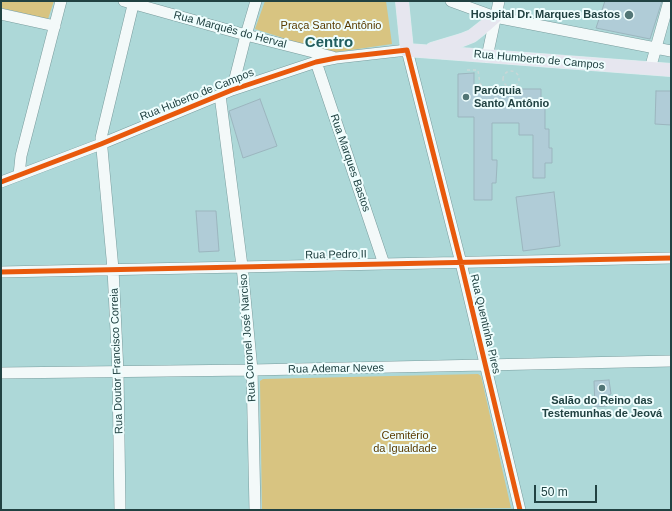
<!DOCTYPE html>
<meta charset="utf-8">
<style>
body{margin:0}
#map{position:relative;width:672px;height:511px;overflow:hidden;background:#add8d8;font-family:Arial,sans-serif}
canvas{display:block}
.frame{position:absolute;inset:0;border:2px solid #214242;pointer-events:none}
.scale{position:absolute;left:534px;top:485px;width:63px;height:18px;box-sizing:border-box;border:2px solid #214242;border-top:0;padding-left:5px;font-size:12px;line-height:14px;white-space:nowrap;color:#214242;-webkit-text-stroke:3px #effefe;paint-order:stroke}
</style>
<div id="map">
<canvas width="672" height="511"></canvas>
<div class="frame"></div>
<div class="scale">50 m</div>
</div>
<script>
const c = document.querySelector('canvas').getContext('2d');
c.lineJoin = 'round';
function fillPath(path, color) { c.fillStyle = color; c.fill(path, 'evenodd'); }
const shape = rows => new Path2D(rows.map(r => 'M' + r).join(''));
function stroke(path, color, width, dash) { c.strokeStyle = color; c.lineWidth = width; c.lineCap = dash ? 'butt' : 'round'; c.setLineDash(dash || []); c.stroke(path); }
function label(font, color, halo, rows, align = 'center') {
  c.font = font + ' Arial,sans-serif'; c.lineWidth = 4; c.setLineDash([]); c.textBaseline = 'middle'; c.strokeStyle = halo; c.fillStyle = color; for (const [text, x, y, turn = 0] of rows) {
    c.save(); c.translate(x, y); c.rotate((+turn || 0) * Math.PI / 180); c.textAlign = isNaN(turn) ? turn : align; if (halo) c.strokeText(text, 0, 0); c.fillText(text, 0, 0); c.restore();
  }
}
fillPath(shape([
 [1,1,54,1,48,19,1,8],
 [265,1,386,1,392,44,330,53,255,29],
 [478,374,481,376,511,508,352,510,262,510,260,381,263,379]
]), '#d8c481');
const building = shape([
 [605,1,662,1,650,39,596,28,605,1],
 [474,73,474,89,541,89,541,103,545,103,545,129,549,129,549,148,552,148,552,163,545,163,545,178,533,178,533,135,519,135,519,123,492,123,492,160,497,160,497,165,496,183,492,183,492,200,474,200,474,117,458,117,458,74,474,73],
 [656,91,671,91,671,125,655,124,656,91],
 [260,99,277,146,243,158,229,111,260,99],
 [554,192,560,246,523,251,516,197,554,192],
 [196,211,216,211,219,251,199,252,196,211],
 [609,380,611,394,606,396,607,406,595,407,594,381,609,380]
]);
fillPath(building, '#b0ccd7');
stroke(building, '#9bb5be', 1);
const minor = shape([
 [124,1,246,35,333,57],
 [451,1,495,17,671,51],
 [1,14,55,26],
 [487,57,499,1],
 [316,62,384,264],
 [650,69,669,1],
 [232,90,246,35,256,1],
 [220,95,242,266,252,370,255,510],
 [19,175,21,156,61,1],
 [1,182,101,144,232,90,316,62,336,58,407,50,461,263,520,510],
 [1,272,671,258],
 [1,373,252,370,671,361],
 [120,510,118,372,113,269,101,138,134,1]
]);
const major = shape([
 [402,1,407,50,671,70],
 [432,49,462,40,472,36,486,25,495,17]
]);
stroke(minor, '#799c9d', 12);
stroke(major, '#daeded', 14);
stroke(shape([
 [467,70,478,70,480,84,486,87,507,87],
 '503 79a8 8 0 1 1 16 0a8 8 0 1 1-16 0Z'
]), '#c9d7d7', 1.5, [3, 3]);
stroke(minor, '#f3f9f9', 11);
stroke(major, '#e6e6ef', 13);
stroke(shape([
 [1,182,101,144,232,90,316,62,336,58,407,50,461,263,520,510],
 [1,272,671,258]
]), '#e8590c', 5);
for (const [x, y, r, color] of [
 [629,15,5,"#527676"],
 [466,97,4,"#527676"],
 [602,388,4,"#527676"]
]) { const dot = new Path2D(); dot.arc(x, y, r, 0, 2 * Math.PI); c.fillStyle = color; c.fill(dot); stroke(dot, '#effefe', 1.5); }
label('bold 11px', '#214242', '#effefe', [
 ["Hospital Dr. Marques Bastos",620,15],
 ["Paróquia",474,91,"left"],
 ["Santo Antônio",474,104,"left"],
 ["Salão do Reino das",602,401,"center"],
 ["Testemunhas de Jeová",602,414,"center"]
], 'right');
label('11px', '#5a3b00', '#effefe', [
 ["Praça Santo Antônio",331,26],
 ["Cemitério",405,436],
 ["da Igualdade",405,449]
]);
label('11px', '#214242', '#effefe', [
 ["Rua Marquês do Herval",230,30,15],
 ["Rua Humberto de Campos",539,60,5],
 ["Rua Huberto de Campos",197,95,-22],
 ["Rua Marques Bastos",350,163,71],
 ["Rua Pedro II",336,255,-1],
 ["Rua Quentinha Pires",485,324,77],
 ["Rua Coronel José Narciso",248,338,-94],
 ["Rua Doutor Francisco Correia",117,361,-92],
 ["Rua Ademar Neves",336,369,-1]
]);
label('bold 15px', '#205d5e', '#effefe', [
 ["Centro",329,43]
]);
</script>
